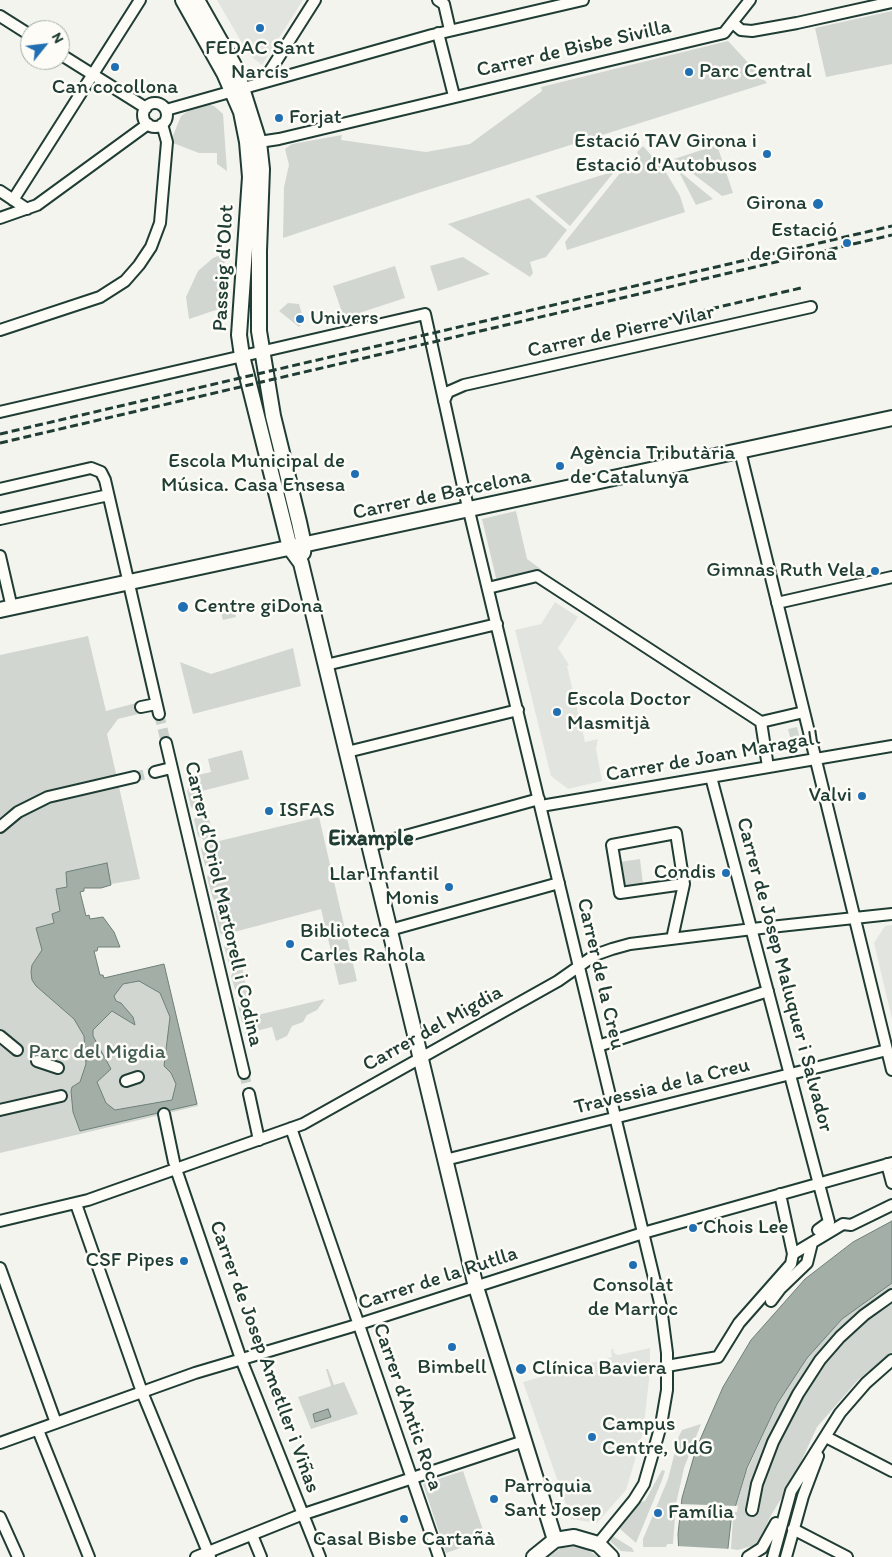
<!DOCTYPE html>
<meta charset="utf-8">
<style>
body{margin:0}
#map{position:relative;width:892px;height:1557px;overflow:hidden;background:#f4f4ef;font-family:Itim,sans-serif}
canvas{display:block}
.north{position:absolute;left:20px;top:20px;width:50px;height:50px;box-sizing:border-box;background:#fdfcf7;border:1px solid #a4b0a9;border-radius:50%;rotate:61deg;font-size:14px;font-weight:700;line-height:20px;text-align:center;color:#1f3d34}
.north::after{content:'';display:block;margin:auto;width:18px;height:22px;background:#1f6fb2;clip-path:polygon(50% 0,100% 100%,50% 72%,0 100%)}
</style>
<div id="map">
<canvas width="892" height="1557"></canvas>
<div class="north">N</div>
</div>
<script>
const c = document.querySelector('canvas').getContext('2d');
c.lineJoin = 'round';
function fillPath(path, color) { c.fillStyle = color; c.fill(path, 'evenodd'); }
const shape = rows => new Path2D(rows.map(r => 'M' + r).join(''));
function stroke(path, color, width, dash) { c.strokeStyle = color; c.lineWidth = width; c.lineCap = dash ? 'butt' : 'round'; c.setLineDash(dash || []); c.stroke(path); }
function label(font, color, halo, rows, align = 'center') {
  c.font = font + ' Itim,sans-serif'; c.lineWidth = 5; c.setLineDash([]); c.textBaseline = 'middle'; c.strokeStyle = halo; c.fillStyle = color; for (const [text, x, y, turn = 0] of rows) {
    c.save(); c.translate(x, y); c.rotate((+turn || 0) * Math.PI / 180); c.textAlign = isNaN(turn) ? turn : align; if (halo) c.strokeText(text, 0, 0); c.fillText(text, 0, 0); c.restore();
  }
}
fillPath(shape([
 [217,0,303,0,262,65,249,55],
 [555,602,578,617,558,648,569,665,567,666,585,742,598,739,596,749,602,781,568,789,551,776,515,630,541,624],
 [892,925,892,1019,874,943,885,926],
 [650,1348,650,1371,643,1433,626,1490,597,1523,571,1519,523,1382,612,1357,611,1349,613,1349,614,1353,618,1355]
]), '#e2e5df');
fillPath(shape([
 [892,11,892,64,826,77,815,28],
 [728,41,767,83,415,194,283,238,284,187,289,165,285,149,292,144,342,135,341,140,426,152,470,144,542,91,541,87],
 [208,104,214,106,223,114,227,171,217,164,217,153,199,153,173,143,172,138,181,116,191,109],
 [717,145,733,193,722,196,674,159],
 [643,146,665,171,680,196,685,212,567,250,565,242,624,168,641,162,637,152],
 [678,170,713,199,696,205],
 [615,171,570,226,535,196],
 [529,198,567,230,546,257,530,262,533,273,530,277,448,224],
 [225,253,222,308,189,319,186,297,198,271,213,258],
 [463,257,490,274,438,291,430,266],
 [395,266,405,298,344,318,333,286],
 [288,303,299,304,304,321,299,327,279,311],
 [516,511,527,559,542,570,497,582,482,519],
 [233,602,236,617,223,620,219,606],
 [88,636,106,711,140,702,141,707,142,713,118,719,107,734,140,879,111,884,102,888,84,888,84,891,80,892,80,898,86,916,89,915,90,919,103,917,114,932,120,947,98,947,97,951,94,951,100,976,103,975,104,978,164,964,198,1106,0,1153,0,655],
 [293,648,301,686,193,714,180,662,211,674],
 [797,727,802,747,793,749,788,729],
 [242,750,249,779,202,791,215,842,319,817,357,981,339,985,321,909,234,932,253,1016,325,999,317,1010,307,1015,303,1022,292,1026,287,1036,276,1041,272,1027,244,1034,250,1027,242,1022,238,1005,242,997,236,993,231,976,235,969,229,964,224,946,228,939,220,933,215,912,220,905,213,899,207,877,211,871,205,865,201,849,205,841,198,836,194,820,198,812,191,807,187,791,191,783,189,777,211,772,208,759],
 [640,859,643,884,624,887,620,862],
 [892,1283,892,1352,858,1380,817,1427,794,1477,769,1519,761,1540,755,1545,738,1550,731,1549,733,1517,746,1473,777,1404,807,1358,842,1319],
 [326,1369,328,1369,334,1385,344,1382,358,1414,311,1429,298,1397,331,1386],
 [701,1424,684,1468,676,1504,673,1544,667,1544,666,1547,643,1547,643,1539,668,1479,679,1436,682,1430],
 [662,1470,665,1471,662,1480,636,1543,619,1528,638,1503,645,1501],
 [463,1471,486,1539,446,1553,423,1484],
 [611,1535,632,1548,634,1552,621,1551,610,1541],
 [573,1547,585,1548,598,1557,548,1557,561,1548]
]), '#d1d6d1');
const water = shape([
 [107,863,111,885,101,888,84,888,84,891,80,892,86,916,89,915,90,919,103,917,114,932,120,947,98,947,97,951,94,951,100,975,103,975,104,978,164,964,197,1104,80,1131,73,1112,71,1091,72,1087,80,1082,86,1064,84,1036,74,1019,36,986,32,980,31,972,32,965,42,950,36,928,54,923,52,914,60,911,56,889,67,887,66,872,107,863],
 [139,981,160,993,170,1017,164,1066,171,1073,176,1084,172,1100,115,1110,106,1103,97,1082,111,1069,93,1036,93,1030,112,1011,135,1025,133,1017,121,1003,116,1001,114,996,123,984,139,981],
 [892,1221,892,1283,842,1319,807,1358,777,1404,747,1468,731,1521,727,1557,679,1557,678,1534,682,1498,696,1449,723,1387,751,1340,805,1279,853,1242,892,1221],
 [328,1409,331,1417,315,1422,313,1414,328,1409]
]);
fillPath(water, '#a3aea7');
stroke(water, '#6e8179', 1);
fillPath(shape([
 [679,1504,738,1506,737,1512,678,1510],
 [676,1546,731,1549,730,1557,676,1557]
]), '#f4f4ef');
stroke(shape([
 [159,714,166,743],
 [134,777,155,772],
 [244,1073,249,1094]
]), '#c9cfca', 10, [10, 5]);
const street = shape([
 [438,0,444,4,450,30],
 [0,16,30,35],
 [733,23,741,30,752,31,797,23,892,2],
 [438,33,454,96],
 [60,54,146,108],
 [263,82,315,0],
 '143 115a12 12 0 1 1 24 0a12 12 0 1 1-24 0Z',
 [166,110,432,35,583,0],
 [259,142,279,139,724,33,750,0],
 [0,191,27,209],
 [13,200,140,0],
 [0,218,37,205,148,124],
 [0,330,100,297,125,281,139,265,151,247,160,223,167,142,162,124],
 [444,401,448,392,464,385,811,307],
 [0,412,425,314,462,482,661,1307,667,1353,667,1390,661,1425,644,1484,634,1500,598,1544],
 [740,451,892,1070],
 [0,489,91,468,101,472,105,480,159,714],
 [0,519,104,496],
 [0,556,12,608],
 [488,588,537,576,761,722],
 [777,603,892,577],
 [326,665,497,624],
 [141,707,156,704],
 [761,722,768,767],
 [761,722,804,712],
 [166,743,244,1073],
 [347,752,518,710],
 [155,772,171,768],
 [711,777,829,1222,818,1230],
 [541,806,892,746],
 [0,827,18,812,48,797,134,777],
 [369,846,539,799],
 [390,930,559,883],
 [672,939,684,884,676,833,612,845,620,893,684,884],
 [0,1036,17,1050],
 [598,1046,768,991],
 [37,1061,58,1068],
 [126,1081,138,1077],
 [249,1094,259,1140],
 [0,1110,61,1096],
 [164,1114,174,1162],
 [291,1128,439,1557],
 [445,1160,887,1050],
 [887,1164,892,1183],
 [176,1169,241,1359,320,1557],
 [76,1204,142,1392,210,1557],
 [0,1221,88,1200,303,1124,558,981,595,955,612,949,630,944,761,928,892,914],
 [793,1254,843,1224,851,1225,892,1205],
 [0,1268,56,1423],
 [771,1301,780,1289,807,1263,812,1243],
 [667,1366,718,1357,739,1323,791,1264,793,1254,780,1194],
 [38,1430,89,1557],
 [826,1437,892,1471],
 [0,1443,195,1373,350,1327,643,1233,892,1163],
 [752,1510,757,1484,773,1442,798,1394,820,1360,840,1337,864,1315,892,1295],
 [0,1517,18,1557],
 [793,1529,847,1557],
 [252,1535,261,1557],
 [196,1557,298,1516,524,1441],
 [748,1557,762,1548,776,1523],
 [773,1557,791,1491,840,1413,866,1383,892,1360],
 [786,1557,803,1496,818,1456]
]);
const secondary = shape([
 [183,0,224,73,241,112,247,142,250,177,239,335,242,356,290,548,301,563,476,1287,555,1540],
 [197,0,236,69,259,142,262,169,259,251,259,331,273,416,299,522,304,545,303,553],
 [0,610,892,418],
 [534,1557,555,1540,574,1537,598,1544,611,1557]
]);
stroke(street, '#1f3d34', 14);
stroke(secondary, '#1f3d34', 18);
stroke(street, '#fdfcf7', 10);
stroke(secondary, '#fdfcf7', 14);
stroke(shape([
 [641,325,801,288],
 [0,434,892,226],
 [0,443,892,235]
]), '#1f3d34', 3, [8, 4]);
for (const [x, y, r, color] of [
 [260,28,5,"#1f6fb2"],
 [115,67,5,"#1f6fb2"],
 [689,72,5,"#1f6fb2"],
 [279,118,5,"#1f6fb2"],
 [767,154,5,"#1f6fb2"],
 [818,204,6,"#1f6fb2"],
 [847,243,5,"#1f6fb2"],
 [300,319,5,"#1f6fb2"],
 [560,466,5,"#1f6fb2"],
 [355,474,5,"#1f6fb2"],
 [875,571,5,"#1f6fb2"],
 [183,607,6,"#1f6fb2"],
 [557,712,5,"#1f6fb2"],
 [862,796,5,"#1f6fb2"],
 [269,811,5,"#1f6fb2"],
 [726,873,5,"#1f6fb2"],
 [449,887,5,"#1f6fb2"],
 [290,944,5,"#1f6fb2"],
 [693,1228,5,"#1f6fb2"],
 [184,1261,5,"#1f6fb2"],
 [633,1265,5,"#1f6fb2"],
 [452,1347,5,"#1f6fb2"],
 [521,1369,6,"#1f6fb2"],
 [592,1437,5,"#1f6fb2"],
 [494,1499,5,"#1f6fb2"],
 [658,1513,5,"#1f6fb2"],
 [404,1519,5,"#1f6fb2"]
]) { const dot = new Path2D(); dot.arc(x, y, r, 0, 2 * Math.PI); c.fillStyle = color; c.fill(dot); stroke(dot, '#fdfcf7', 2); }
label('21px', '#1f3d34', '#fdfcf7', [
 ["FEDAC Sant",260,49,"center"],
 ["Narcís",260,73,"center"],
 ["Parc Central",699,72],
 ["Can cocollona",115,88,"center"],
 ["Forjat",289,118],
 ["Estació TAV Girona i",757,142,"right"],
 ["Estació d'Autobusos",757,166,"right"],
 ["Girona",807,204,"right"],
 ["Estació",837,231,"right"],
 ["de Girona",837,255,"right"],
 ["Univers",310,319],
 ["Agència Tributària",570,454],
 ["de Catalunya",570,478],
 ["Escola Municipal de",345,462,"right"],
 ["Música. Casa Ensesa",345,486,"right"],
 ["Gimnas Ruth Vela",865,571,"right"],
 ["Centre giDona",194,607],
 ["Escola Doctor",567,700],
 ["Masmitjà",567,724],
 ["Valvi",852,796,"right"],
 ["ISFAS",279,811],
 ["Condis",716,873,"right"],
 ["Llar Infantil",439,875,"right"],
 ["Monis",439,899,"right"],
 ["Biblioteca",300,932],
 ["Carles Rahola",300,956],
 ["Chois Lee",703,1228],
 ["CSF Pipes",174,1261,"right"],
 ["Consolat",633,1286,"center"],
 ["de Marroc",633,1310,"center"],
 ["Bimbell",452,1368,"center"],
 ["Clínica Baviera",532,1369],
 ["Campus",602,1425],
 ["Centre, UdG",602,1449],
 ["Parròquia",504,1487],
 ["Sant Josep",504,1511],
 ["Família",668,1513],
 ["Casal Bisbe Cartañà",404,1540,"center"]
], 'left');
label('21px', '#1f3d34', '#fdfcf7', [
 ["Carrer de Bisbe Sivilla",574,49,-13],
 ["Passeig d'Olot",224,268,-87],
 ["Carrer de Pierre Vilar",621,332,-12],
 ["Carrer de Barcelona",442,495,-12],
 ["Carrer de Joan Maragall",713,757,-10],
 ["Carrer d'Oriol Martorell i Codina",223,904,77],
 ["Carrer de la Creu",600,974,77],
 ["Carrer de Josep Maluquer i Salvador",784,975,75],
 ["Carrer del Migdia",433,1029,-29],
 ["Travessia de la Creu",662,1087,-14],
 ["Carrer de la Rutlla",438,1279,-18],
 ["Carrer de Josep Ametller i Viñas",264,1357,70],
 ["Carrer d'Antic Roca",407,1407,71]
]);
label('21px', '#435c53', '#fdfcf7', [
 ["Parc del Migdia",97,1053]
]);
label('bold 22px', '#1f3d34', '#fdfcf7', [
 ["Eixample",371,839]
]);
</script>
